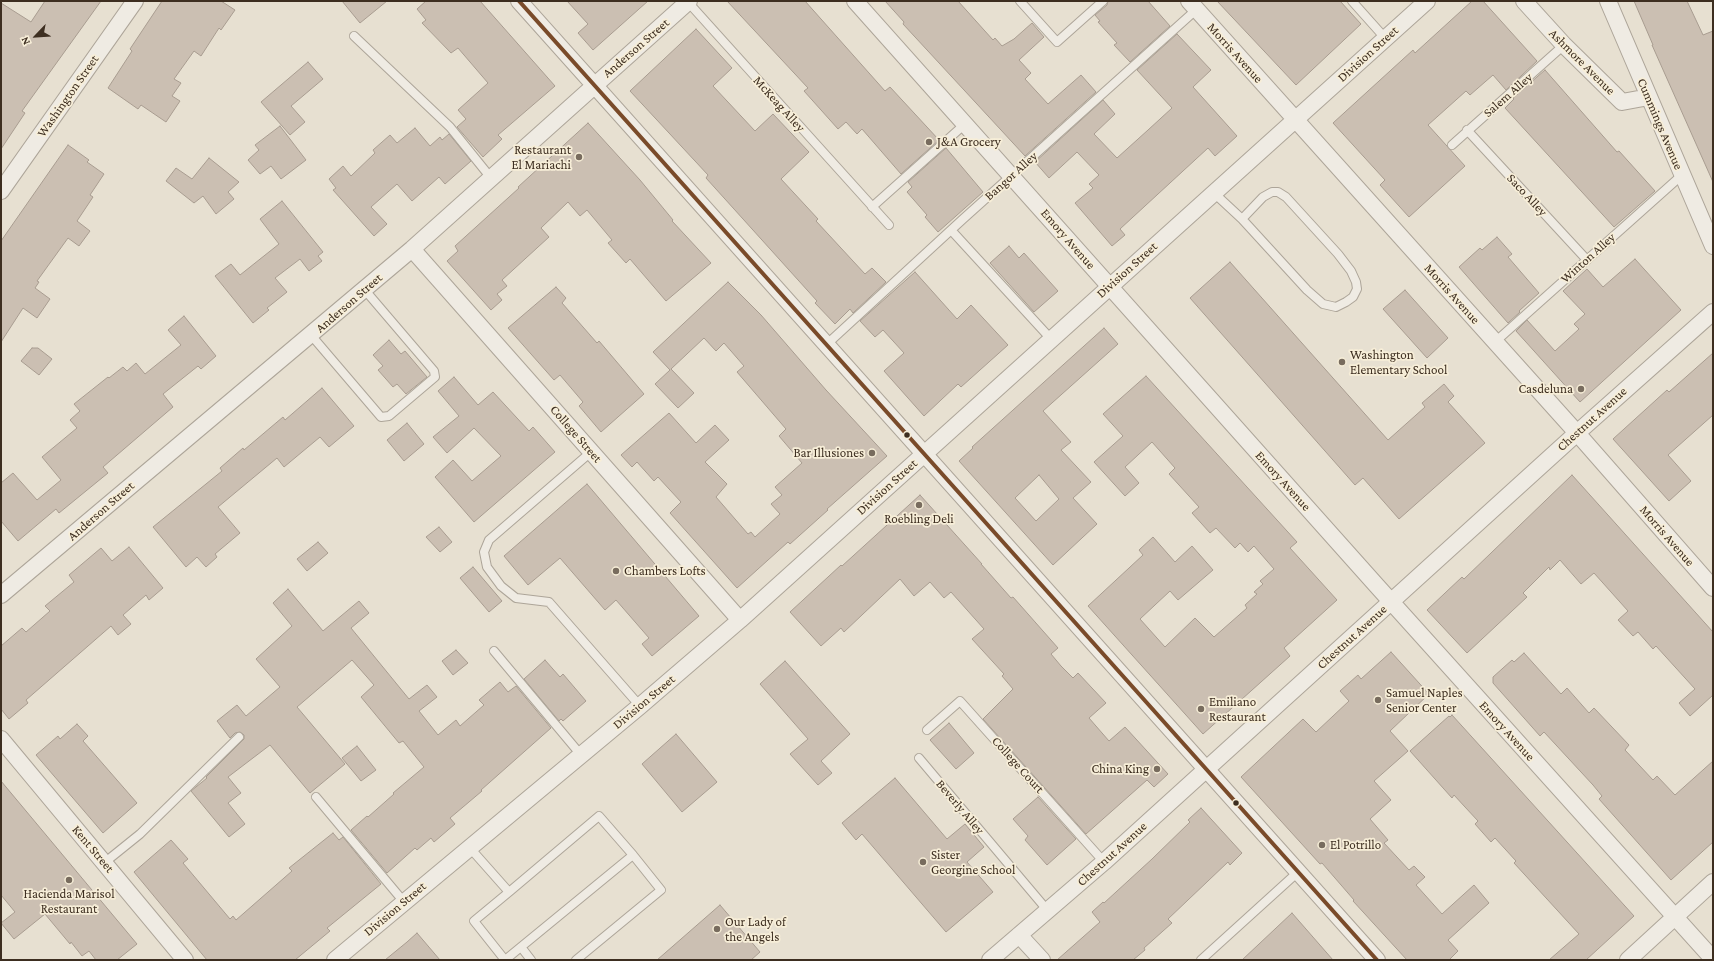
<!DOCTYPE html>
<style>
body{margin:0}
#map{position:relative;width:1714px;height:961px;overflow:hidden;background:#e7e0d1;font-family:"Crimson Pro",serif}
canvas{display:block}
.frame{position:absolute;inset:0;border:2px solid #3d2e20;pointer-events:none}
.north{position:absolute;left:16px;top:16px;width:40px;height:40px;-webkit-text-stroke:3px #f7eed8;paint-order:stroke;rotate:245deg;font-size:11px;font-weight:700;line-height:16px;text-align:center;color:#3d2e20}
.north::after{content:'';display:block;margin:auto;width:14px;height:18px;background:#3d2e20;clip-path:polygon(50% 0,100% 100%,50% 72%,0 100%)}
</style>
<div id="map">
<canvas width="1714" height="961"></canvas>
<div class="frame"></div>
<div class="north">N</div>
</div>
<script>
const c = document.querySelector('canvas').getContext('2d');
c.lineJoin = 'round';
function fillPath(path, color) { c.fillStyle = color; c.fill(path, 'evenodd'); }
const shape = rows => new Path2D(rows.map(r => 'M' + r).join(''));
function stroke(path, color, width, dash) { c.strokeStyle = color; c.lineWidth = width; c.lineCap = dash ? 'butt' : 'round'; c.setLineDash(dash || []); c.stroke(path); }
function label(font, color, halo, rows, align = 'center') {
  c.font = font + ' "Crimson Pro",serif'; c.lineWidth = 3.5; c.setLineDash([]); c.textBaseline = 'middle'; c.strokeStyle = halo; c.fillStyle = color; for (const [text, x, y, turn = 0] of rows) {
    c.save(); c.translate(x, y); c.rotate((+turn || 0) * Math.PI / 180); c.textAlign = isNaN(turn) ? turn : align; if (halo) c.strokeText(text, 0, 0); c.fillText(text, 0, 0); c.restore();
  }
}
const building = shape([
 [45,1,101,1,22,111,25,113,1,149,1,3,31,22,45,1],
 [162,1,221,1,235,10,221,30,219,28,201,56,194,51,174,79,181,83,172,96,180,101,166,122,141,105,138,109,108,88,132,51,130,49,162,1],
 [342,1,387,1,360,23,342,1],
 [426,1,480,1,555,86,498,135,502,139,483,157,457,127,466,119,458,110,488,83,458,48,451,53,422,23,426,20,417,9,426,1],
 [567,1,648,1,593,50,578,33,588,24,567,1],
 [727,1,805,1,885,91,890,87,939,140,901,174,862,129,857,134,846,122,838,129,804,91,808,88,727,1],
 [885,1,958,1,993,40,995,38,1002,46,1014,39,1032,23,1044,37,1019,60,1031,73,1025,79,1048,104,1081,75,1096,92,1025,156,903,24,904,22,885,1],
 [1108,1,1148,1,1170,26,1130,62,1114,45,1117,43,1098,22,1100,21,1095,15,1107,5,1108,1],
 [1217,1,1340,1,1361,24,1296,85,1217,1],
 [1472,1,1483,1,1537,61,1506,90,1493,75,1470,95,1466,91,1428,125,1465,166,1409,217,1380,185,1385,180,1333,123,1413,50,1415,53,1472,1],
 [1634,1,1687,1,1703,35,1713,31,1713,182,1652,45,1653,45,1634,1],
 [696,29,732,68,713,86,755,131,773,114,809,152,781,179,818,219,816,221,865,274,872,268,886,282,853,313,850,309,835,324,815,303,817,301,706,178,708,175,630,91,696,29],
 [1177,34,1211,70,1193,87,1237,136,1215,156,1208,148,1120,229,1125,235,1112,246,1075,203,1093,188,1089,184,1099,175,1077,152,1049,178,1035,162,1103,100,1115,114,1094,134,1117,158,1148,130,1172,108,1137,70,1177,34],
 [308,62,323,79,291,106,305,122,290,135,261,102,308,62],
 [1545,70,1617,152,1619,151,1655,191,1614,227,1505,108,1514,99,1513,98,1545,70],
 [588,123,640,180,673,220,672,221,711,263,666,301,630,259,626,263,608,243,612,240,587,210,580,216,568,202,541,228,549,237,502,280,507,286,497,294,502,300,491,310,447,261,458,251,455,246,519,188,518,187,588,123],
 [280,126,306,160,281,179,271,166,260,174,248,160,259,150,255,145,280,126],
 [415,128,430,146,440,137,442,140,449,134,471,161,445,184,439,177,412,201,397,184,371,207,387,224,374,236,333,190,336,188,329,179,343,166,351,176,375,153,373,150,390,135,397,143,415,128],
 [68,145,89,160,87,162,104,174,90,195,93,197,77,221,90,231,79,246,68,238,37,281,39,282,35,288,50,299,37,318,23,308,1,342,1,241,68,145],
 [946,148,983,192,938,232,925,217,927,215,907,192,912,187,908,182,946,148],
 [209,158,239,182,228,192,234,199,216,214,203,196,194,203,166,181,176,168,192,179,209,158],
 [282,201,323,252,318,256,322,261,309,271,300,259,275,278,287,292,267,308,269,310,253,323,215,276,231,264,240,275,279,244,260,219,282,201],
 [1497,237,1512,254,1508,257,1539,293,1519,311,1520,312,1508,323,1459,267,1480,248,1482,250,1497,237],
 [1009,246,1019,258,1024,253,1058,291,1034,312,990,263,1009,246],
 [1635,259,1681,310,1580,402,1516,331,1527,320,1555,351,1579,329,1574,324,1585,314,1563,291,1587,269,1603,287,1635,259],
 [1230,262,1388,440,1425,407,1422,403,1444,384,1454,396,1448,402,1485,443,1399,519,1363,478,1355,485,1190,298,1230,262],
 [915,272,957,319,971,305,1008,345,961,387,958,384,924,416,884,371,904,353,883,330,875,337,860,321,915,272],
 [728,282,761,315,826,390,887,456,827,509,828,510,790,544,788,542,737,588,670,513,681,502,658,477,654,481,637,462,632,467,621,455,669,413,696,443,715,425,729,440,705,462,727,484,716,497,748,534,751,532,755,537,780,514,771,504,782,495,775,487,802,463,779,436,786,429,737,372,744,366,724,343,716,351,704,338,671,369,694,393,678,408,655,384,670,370,653,352,728,282],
 [556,287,566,298,562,303,597,343,599,341,644,394,601,432,579,406,583,402,560,375,554,380,508,328,556,287],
 [1405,290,1448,338,1427,358,1383,309,1405,290],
 [184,316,216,356,201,369,198,366,163,394,173,407,103,467,108,473,59,513,56,509,18,541,1,521,1,483,13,473,37,500,61,480,42,457,77,428,70,420,80,411,74,404,108,377,109,378,123,367,127,371,136,363,145,374,181,345,168,330,184,316],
 [1104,328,1118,344,1043,411,1071,442,1061,450,1091,482,1073,498,1097,524,1053,565,959,461,973,448,972,447,1104,328],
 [1039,475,1059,499,1036,521,1015,498,1039,475],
 [389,340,401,354,405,351,427,377,406,394,397,384,393,387,378,370,383,366,373,355,389,340],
 [32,348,38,348,52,359,39,375,21,361,32,348],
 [1713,353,1713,415,1668,455,1691,481,1669,501,1613,439,1667,390,1669,392,1713,353],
 [1146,376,1297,542,1290,548,1337,600,1284,648,1290,656,1203,734,1088,606,1143,555,1139,550,1153,537,1175,562,1192,546,1213,570,1178,600,1170,591,1140,619,1165,647,1195,618,1214,637,1247,608,1245,605,1257,594,1254,592,1263,584,1260,581,1274,569,1254,546,1248,552,1240,543,1235,548,1216,528,1210,533,1192,513,1199,507,1169,474,1175,468,1152,442,1125,467,1139,483,1125,496,1094,462,1123,436,1103,414,1146,376],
 [454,377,478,405,493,392,529,431,533,427,555,452,474,522,435,477,453,460,472,481,501,456,474,428,447,453,433,437,459,416,438,391,454,377],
 [322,388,354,426,329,447,320,437,284,467,277,458,218,507,240,533,215,554,217,557,206,567,197,557,186,567,153,527,222,471,220,468,243,448,244,450,283,417,285,420,322,388],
 [407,423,424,444,404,461,387,440,407,423],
 [1572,475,1713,632,1713,695,1690,716,1679,703,1695,689,1656,646,1653,649,1638,632,1633,636,1618,620,1628,611,1594,573,1581,584,1560,560,1550,570,1549,567,1523,593,1527,597,1467,653,1427,610,1462,577,1464,579,1572,475],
 [587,484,699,616,652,656,642,644,649,638,616,600,605,610,560,558,528,585,504,556,587,484],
 [920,495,982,564,981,564,1011,598,1013,597,1058,648,1051,654,1061,666,1073,678,1078,673,1106,703,1089,718,1109,741,1125,727,1168,774,1154,787,1147,780,1086,834,983,719,1013,689,1002,676,1004,674,972,639,984,629,951,592,944,598,930,582,914,596,900,579,844,632,841,628,821,646,790,612,841,565,842,566,920,495],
 [439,527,452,542,440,552,426,537,439,527],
 [318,542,328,553,307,571,297,559,318,542],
 [129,547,163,588,149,600,146,595,123,615,131,624,118,635,111,626,26,700,28,703,9,719,1,709,1,646,22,628,26,632,50,611,45,606,74,582,69,575,101,548,112,561,129,547],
 [473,567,502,601,489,612,460,578,473,567],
 [288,589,323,631,359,601,369,613,351,628,409,699,427,685,437,697,419,711,438,735,456,720,460,726,484,705,479,700,500,682,508,692,516,686,551,728,481,790,482,791,450,818,455,824,434,842,431,838,417,850,415,848,387,873,351,830,367,816,368,817,394,794,393,793,424,767,403,741,399,743,361,697,374,685,352,660,297,707,345,764,310,793,270,745,228,777,241,793,228,803,245,824,229,837,191,791,207,778,206,777,244,739,244,735,240,732,235,733,230,738,217,721,237,705,246,716,280,687,256,659,292,626,273,603,288,589],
 [456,650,468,663,453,675,442,661,456,650],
 [1391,652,1429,694,1390,731,1408,751,1374,781,1391,800,1370,819,1388,840,1384,843,1409,870,1414,866,1425,877,1416,885,1442,914,1474,885,1489,903,1448,940,1458,951,1449,960,1407,960,1353,901,1354,900,1322,863,1320,864,1241,777,1303,719,1316,732,1349,701,1340,691,1358,675,1361,679,1391,652],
 [1524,653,1561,694,1567,688,1589,713,1594,708,1629,745,1625,750,1653,780,1657,776,1675,795,1713,761,1713,842,1671,880,1599,799,1602,796,1593,785,1544,732,1540,736,1493,683,1493,677,1512,660,1514,662,1524,653],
 [545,660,560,677,563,674,586,701,563,721,561,719,559,721,524,679,545,660],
 [785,661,850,734,821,761,832,773,818,785,790,754,808,739,760,684,785,661],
 [1452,715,1634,916,1586,960,1549,960,1579,934,1514,863,1516,861,1495,838,1491,842,1475,824,1478,821,1465,807,1454,795,1452,798,1410,751,1449,716,1450,717,1452,715],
 [949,723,974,753,956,769,930,740,949,723],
 [77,724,88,736,83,741,137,803,103,833,36,755,58,736,60,739,77,724],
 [676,734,717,782,682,812,642,764,676,734],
 [357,746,376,770,361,781,342,758,357,746],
 [895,778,947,839,965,824,984,847,967,862,993,892,946,932,862,834,856,840,842,823,895,778],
 [1,781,137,944,117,960,96,960,89,951,82,956,71,942,70,944,45,914,14,939,1,923,15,912,1,895,1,781],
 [1038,797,1076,839,1047,865,1025,840,1028,836,1013,819,1038,797],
 [1201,808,1242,853,1230,865,1228,862,1168,919,1172,923,1144,948,1145,950,1133,960,1057,960,1100,922,1092,912,1103,902,1104,903,1152,859,1190,822,1188,820,1201,808],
 [333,833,339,840,343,837,381,884,327,928,330,931,295,960,207,960,134,872,171,840,188,859,183,863,230,919,233,916,236,920,292,871,289,868,333,833],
 [720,905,760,952,751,960,657,960,720,905],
 [1292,913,1333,960,1242,960,1292,913],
 [417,933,440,960,385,960,407,942,417,933]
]);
fillPath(building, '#cbbfb2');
stroke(building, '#a89c90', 1);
const service = shape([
 [687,1,889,225],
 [1020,1,1057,42,1103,1],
 [1352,1,1385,38],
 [354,36,450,127,491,178],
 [1467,130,1587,260],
 [1452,145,1564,45],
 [1214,193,1242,219,1307,290,1323,304,1336,307,1346,302,1353,297,1357,289,1356,282,1351,271,1338,254,1286,197,1278,192,1272,192,1263,197,1242,219],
 [872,207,965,124],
 [951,230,1051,339],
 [311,335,381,417,389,416,435,377,434,371,364,289],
 [1495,342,1682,175],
 [826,345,963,219,1197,9],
 [591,452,489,540,484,552,487,567,501,586,516,598,549,602,640,706],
 [494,651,581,755],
 [927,730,960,701,1104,862],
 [919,758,1048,911],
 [316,797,404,902],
 [470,848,509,892,599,816,633,855,505,960,474,921,509,892],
 [104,863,140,834,239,737],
 [521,947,531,960],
 [576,960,661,890,633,855],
 [1201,960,1298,872]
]);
const minor = shape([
 [519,1,1377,960],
 [855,1,1377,586,1713,959],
 [1189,1,1577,433,1713,588],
 [1524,1,1564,45,1622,102,1649,97],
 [1608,1,1713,246],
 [1,191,135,1],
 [412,249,740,620],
 [1,595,412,249,689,1],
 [1,739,185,960],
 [1019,935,1042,960],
 [335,960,640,706,740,620,1427,1],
 [990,960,1104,862,1577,433,1713,312],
 [1628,960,1713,882]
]);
stroke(service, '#ada599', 10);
stroke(minor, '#ada599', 18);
stroke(service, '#efebe3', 8);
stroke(minor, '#efebe3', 16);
stroke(shape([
 [519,1,1377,960]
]), '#7a4b2a', 4);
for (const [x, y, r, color] of [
 [929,142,4,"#786c5e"],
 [579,157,4,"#786c5e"],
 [1342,362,4,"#786c5e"],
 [1581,389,4,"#786c5e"],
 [907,435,3.5,"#3d2e20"],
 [872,453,4,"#786c5e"],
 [919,505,4,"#786c5e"],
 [616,571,4,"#786c5e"],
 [1378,700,4,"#786c5e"],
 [1201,709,4,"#786c5e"],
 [1157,769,4,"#786c5e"],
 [1236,803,3.5,"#3d2e20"],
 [1322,845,4,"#786c5e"],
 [923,862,4,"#786c5e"],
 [69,880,4,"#786c5e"],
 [717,929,4,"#786c5e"]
]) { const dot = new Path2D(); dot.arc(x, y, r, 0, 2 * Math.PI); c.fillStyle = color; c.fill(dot); stroke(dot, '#f7eed8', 1.5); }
label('13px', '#3d2e20', '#f7eed8', [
 ["Anderson Street",636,48,-41],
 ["Morris Avenue",1235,53,48],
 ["Division Street",1368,54,-42],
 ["Ashmore Avenue",1582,62,45],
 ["Salem Alley",1508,95,-41],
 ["Washington Street",68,96,-55],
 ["McKeag Alley",779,104,48],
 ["Cummings Avenue",1660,124,67],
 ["Bangor Alley",1011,176,-42],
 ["Saco Alley",1527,195,47],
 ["Emory Avenue",1068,239,49],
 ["Winton Alley",1588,258,-42],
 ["Division Street",1127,270,-42],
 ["Morris Avenue",1452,294,48],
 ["Anderson Street",349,303,-41],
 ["Chestnut Avenue",1592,419,-42],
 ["College Street",576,434,49],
 ["Emory Avenue",1283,481,48],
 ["Division Street",887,487,-42],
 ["Anderson Street",101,511,-41],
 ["Morris Avenue",1667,536,49],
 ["Chestnut Avenue",1352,637,-42],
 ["Division Street",644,702,-40],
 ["Emory Avenue",1507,731,48],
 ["College Court",1018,765,48],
 ["Beverly Alley",960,807,50],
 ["Kent Street",93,849,50],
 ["Chestnut Avenue",1112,854,-42],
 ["Division Street",395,909,-40]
]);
label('13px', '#3d2e20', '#f7eed8', [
 ["J&A Grocery",937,142],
 ["Restaurant",571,150,"right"],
 ["El Mariachi",571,165,"right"],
 ["Washington",1350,355],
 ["Elementary School",1350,370],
 ["Casdeluna",1573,389,"right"],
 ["Bar Illusiones",864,453,"right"],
 ["Roebling Deli",919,519,"center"],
 ["Chambers Lofts",624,571],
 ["Samuel Naples",1386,693],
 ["Senior Center",1386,708],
 ["Emiliano",1209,702],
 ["Restaurant",1209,717],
 ["China King",1149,769,"right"],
 ["El Potrillo",1330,845],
 ["Sister",931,855],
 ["Georgine School",931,870],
 ["Hacienda Marisol",69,894,"center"],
 ["Restaurant",69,909,"center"],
 ["Our Lady of",725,922],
 ["the Angels",725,937]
], 'left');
</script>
